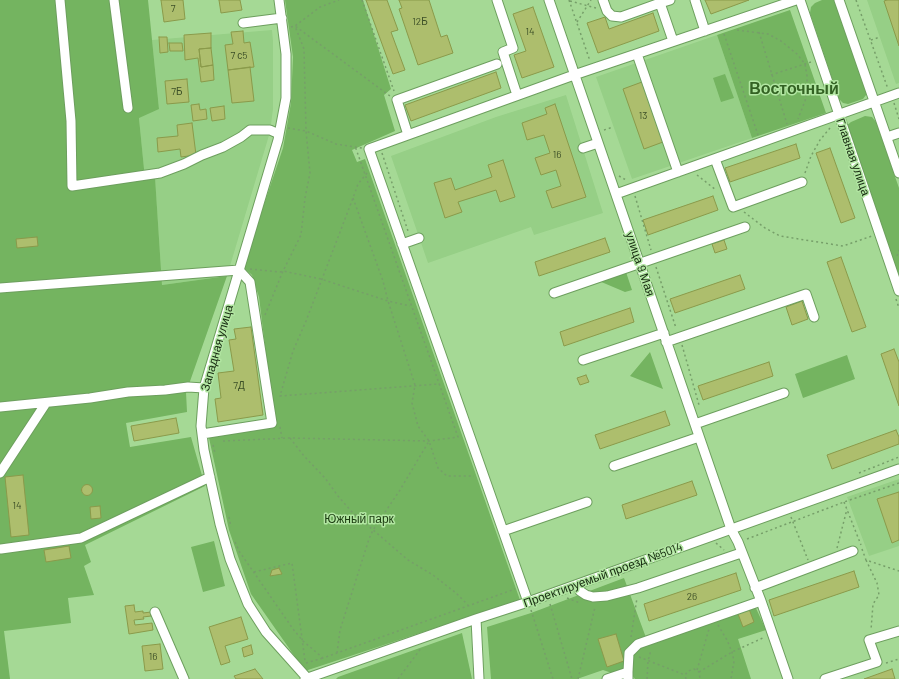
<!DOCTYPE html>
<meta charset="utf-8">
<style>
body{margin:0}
canvas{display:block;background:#a5d995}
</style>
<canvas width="899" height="679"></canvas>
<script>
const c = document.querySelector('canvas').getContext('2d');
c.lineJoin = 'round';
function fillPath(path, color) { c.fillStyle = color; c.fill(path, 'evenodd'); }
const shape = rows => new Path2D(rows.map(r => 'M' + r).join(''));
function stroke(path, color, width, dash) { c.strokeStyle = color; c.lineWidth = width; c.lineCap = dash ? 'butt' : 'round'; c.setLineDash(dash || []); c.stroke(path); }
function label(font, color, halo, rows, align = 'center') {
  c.font = font + ' Barlow,sans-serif'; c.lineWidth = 3; c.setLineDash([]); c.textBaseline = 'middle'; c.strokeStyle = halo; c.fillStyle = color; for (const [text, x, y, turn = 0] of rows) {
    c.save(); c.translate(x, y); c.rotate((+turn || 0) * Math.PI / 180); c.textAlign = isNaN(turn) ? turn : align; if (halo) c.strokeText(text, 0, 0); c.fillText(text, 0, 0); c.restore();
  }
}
fillPath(shape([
 [867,0,899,0,899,83,896,84],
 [272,30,273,41,273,109,270,132,227,276,162,285,155,178,145,180,139,117,159,108,152,40],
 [717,35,752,138,632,179,596,77],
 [566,95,603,213,534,235,531,227,428,263,391,156,496,117],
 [899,479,899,546,869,556,847,497]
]), '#96cf86');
fillPath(shape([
 [0,0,148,0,159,109,139,118,145,179,155,177,162,285,227,276,188,387,186,392,187,412,126,423,130,447,191,437,205,486,85,545,91,562,84,566,94,595,68,598,71,623,4,631,10,679,0,679],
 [285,0,363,0,391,89,384,95,395,131,352,150,357,162,365,159,520,600,305,671,251,594,229,530,209,438,275,426,259,297,252,275,243,267,283,148,291,103,293,57],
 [822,0,834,0,838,3,868,90,866,95,863,99,848,104,843,103,839,99,810,13,811,7,815,3],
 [790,10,826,113,752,138,717,35],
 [725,74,734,98,721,102,713,78],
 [865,116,872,117,876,122,899,188,899,283,846,126,851,122],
 [626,272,632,290,625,292,599,281],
 [650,352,663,389,630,376],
 [847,355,855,379,803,398,795,374],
 [214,541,225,586,203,592,191,547],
 [624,578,648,643,755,606,766,630,738,639,751,679,635,679,628,670,612,673,603,670,577,679,491,679,487,627,531,613],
 [462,633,472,679,336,679,338,677]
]), '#74b460');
const building = shape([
 [161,0,183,0,185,19,164,22,161,0],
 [219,0,240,0,242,10,221,13,219,0],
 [366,0,387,0,398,30,391,32,405,70,393,74,366,0],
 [399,0,429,0,441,37,447,35,453,53,418,65,399,9,402,8,399,0],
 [705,0,749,0,711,14,705,0],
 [887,0,899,0,899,46,884,1,887,0],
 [533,7,554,67,522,78,514,55,526,51,513,14,533,7],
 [653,13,659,31,598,53,587,23,605,17,609,29,653,13],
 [243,31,244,43,250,42,254,67,228,70,225,45,233,44,231,32,243,31],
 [211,33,211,48,199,49,201,67,213,65,214,80,201,82,198,58,185,60,184,35,211,33],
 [159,37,167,37,168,52,160,53,159,37],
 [169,43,182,43,183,51,170,51,169,43],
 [211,48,213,65,201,67,199,49,211,48],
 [250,67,254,101,232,103,228,70,250,67],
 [496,72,501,88,411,121,405,105,496,72],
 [187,79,189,102,167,104,165,81,187,79],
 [642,82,663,142,644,149,623,89,642,82],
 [199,104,200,110,206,109,207,119,193,121,191,105,199,104],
 [555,104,586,197,552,208,546,191,561,186,556,170,541,175,535,158,550,153,544,135,527,140,522,123,547,114,545,108,555,104],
 [224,106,225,119,212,121,210,108,224,106],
 [192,123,196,155,181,157,180,149,158,152,157,138,178,136,177,125,192,123],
 [796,144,800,158,730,182,725,168,796,144],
 [830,148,855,218,841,223,816,153,830,148],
 [503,160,515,197,500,202,496,190,458,202,462,212,445,218,434,183,451,178,455,190,492,177,488,165,503,160],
 [713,196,718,210,648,235,643,220,713,196],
 [37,237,38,246,17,248,16,239,37,237],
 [605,238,610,252,539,276,535,262,605,238],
 [724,240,727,249,715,253,712,244,724,240],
 [841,257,866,327,852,332,827,262,841,257],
 [740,275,745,289,675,313,670,299,740,275],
 [802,301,808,319,792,325,786,307,802,301],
 [630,308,634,322,564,346,560,332,630,308],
 [251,327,263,415,218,422,215,399,221,398,218,373,234,371,229,340,236,339,234,329,251,327],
 [894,349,899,362,899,406,881,354,894,349],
 [769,362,773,376,703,400,698,386,769,362],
 [586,375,589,382,580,385,577,378,586,375],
 [665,411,670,425,600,449,595,435,665,411],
 [176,418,179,433,134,441,131,426,176,418],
 [896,430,899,437,899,444,832,469,827,455,896,430],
 [23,475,29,535,11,537,5,477,23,475],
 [692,481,697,495,626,519,622,505,692,481],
 '81.5 490a5.5 5.5 0 1 1 11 0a5.5 5.5 0 1 1-11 0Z',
 [899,492,899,540,892,543,877,499,899,492],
 [100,506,101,518,91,519,90,507,100,506],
 [69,546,71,558,46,562,44,550,69,546],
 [279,568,282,574,270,576,272,570,279,568],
 [854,571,859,587,774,616,769,600,854,571],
 [736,573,741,590,649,621,644,604,736,573],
 [134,605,135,612,143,611,143,613,151,612,151,616,143,617,144,619,134,620,135,625,152,623,153,630,129,634,125,606,134,605],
 [749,609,754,622,743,627,738,614,749,609],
 [241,617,248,639,225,646,230,662,221,665,209,627,241,617],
 [616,634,624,661,607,667,598,639,616,634],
 [160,644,163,669,145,671,142,646,160,644],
 [251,645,253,654,244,657,242,648,251,645],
 [255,669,263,679,236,679,234,676,255,669],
 [892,669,895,679,864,679,892,669]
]);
fillPath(building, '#adbe6d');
stroke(building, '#8a9a4a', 1);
const minor = shape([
 [60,0,71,121,72,186,160,173,184,164,202,155,223,147,241,137,250,130,270,130,279,134],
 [114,0,128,108],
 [279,0,286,54,286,98,278,140,204,388,201,426,204,450,220,524,230,559,248,604,266,632,308,679],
 [497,0,513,48,503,52,517,95],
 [549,0,731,529,738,542,761,601,788,679],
 [603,0,607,11,612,16,621,17,660,3,673,41],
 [695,0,705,31],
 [800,0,899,291],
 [839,0,899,173],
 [660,3,670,0],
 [243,23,282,18],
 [637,54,678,172],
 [408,135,397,100,497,64],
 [887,137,899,133],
 [583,148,598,143],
 [715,159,733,207,802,182],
 [616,194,899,93],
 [402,244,419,238],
 [0,288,239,270,250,282,272,423,202,434],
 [554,293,745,227],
 [666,342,806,294,814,317],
 [583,360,664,333],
 [0,407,90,398,128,392,165,390,188,387,204,388],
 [695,424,784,393],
 [614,466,699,437],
 [0,473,46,403],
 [503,531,587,502],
 [1,549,81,538,210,477],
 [577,585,580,591,586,595,593,597,607,596,638,588,741,553],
 [755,588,853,551],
 [528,602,369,149,574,75,796,0],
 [155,612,184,679],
 [476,619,479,679],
 [628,672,629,653,638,644,761,601],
 [305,679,476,619,528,602,899,469],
 [607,679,628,672,628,679],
 [825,679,877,662,869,640,899,631]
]);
stroke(minor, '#6d9f5e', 11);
stroke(shape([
 [362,0,394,91],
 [569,0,590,61],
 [856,0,888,89],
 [570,1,596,8],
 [577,22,591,0],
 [291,27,295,26,390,96],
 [737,30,768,34,781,41,797,54,805,64,807,76,807,90,805,101,798,119],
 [759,32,787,124],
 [724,34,758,135],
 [871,40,880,37],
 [771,75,811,62],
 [894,103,899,119],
 [288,128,306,131,336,144,362,148],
 [604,130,613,127],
 [382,153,408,231],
 [367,173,358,184,353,198,306,321,293,351,280,396,439,384],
 [805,173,811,156,820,140,830,128],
 [697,175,716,190],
 [619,176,626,180],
 [635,196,651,250],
 [353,198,383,281,388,301,415,385,412,403,418,426,429,441,438,468,447,476,474,476],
 [744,212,765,228,780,236,843,246,872,236],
 [897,256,899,250],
 [656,267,676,328],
 [250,269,280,272,283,271,321,279,388,301,410,306],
 [896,299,899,308],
 [265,315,283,271,301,235,305,198,310,173,306,131,304,49,295,26,320,7,339,0],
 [682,345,699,405],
 [280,427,282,438],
 [290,438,304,456,325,478,338,496,351,511,408,560,433,575,456,593,468,605],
 [223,441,290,438,429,441,458,437,355,146],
 [213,445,215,453],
 [859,473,899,457],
 [844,502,861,545],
 [229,517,231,527],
 [791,517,808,560],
 [747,539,844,502,899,483],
 [235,542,239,551,293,629,303,641,323,658,515,589],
 [716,543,724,550],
 [837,548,847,509],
 [862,549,866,560,899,571],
 [866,560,877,583,879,595,873,604,871,630],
 [254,572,292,563,305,661],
 [567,598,580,603],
 [550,604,572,679],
 [531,610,553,679],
 [718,625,727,640,732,652,734,661,731,679],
 [631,637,637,598],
 [337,653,340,630,369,539,373,530,400,490,429,441],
 [639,657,685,675],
 [306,663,323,658],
 [886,663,899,659],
 [697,670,709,629],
 [699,672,732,652,765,637],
 [398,679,422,647],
 [578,679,595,607],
 [647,679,648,661,651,650],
 [686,679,685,675,688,671,694,669,699,672,700,679]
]), '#769f69', 1.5, [2, 3]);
stroke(minor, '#fff', 9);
label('10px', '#3c4f27', null, [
 ["7",173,9],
 ["12Б",420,22],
 ["14",530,32],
 ["7 с5",239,56],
 ["7Б",177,92],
 ["13",643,116],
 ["16",557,155],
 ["7Д",239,386],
 ["14",17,506],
 ["26",692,597],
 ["16",153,657]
]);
label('12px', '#162a10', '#b2e6a2', [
 ["Главная улица",853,157,71],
 ["улица 9 Мая",640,264,71],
 ["Западная улица",217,348,-74],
 ["Проектируемый проезд №5014",603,575,-20]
]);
label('12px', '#1c3c11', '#b2e6a2', [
 ["Южный парк",359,519]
]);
label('bold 16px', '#336223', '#b2e6a2', [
 ["Восточный",794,89]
]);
</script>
